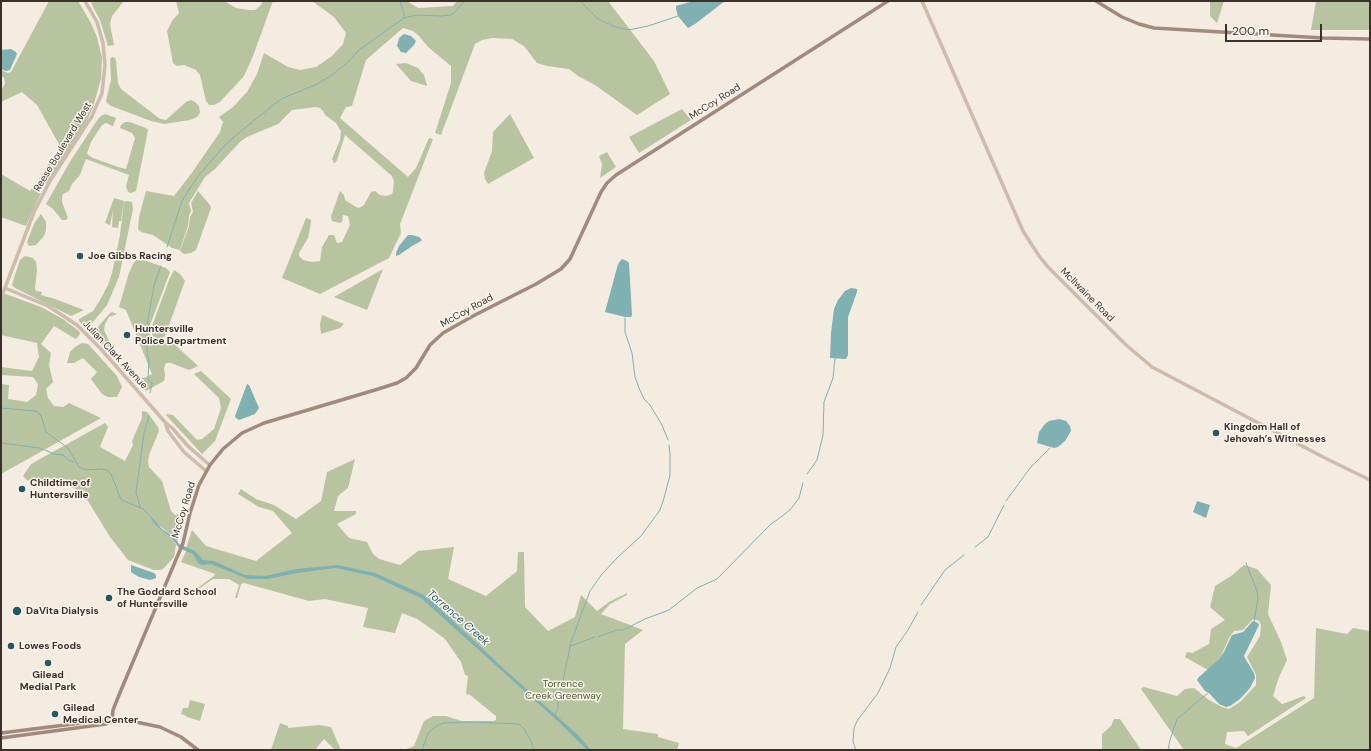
<!DOCTYPE html>
<meta charset="utf-8">
<style>
body{margin:0}
#map{position:relative;width:1371px;height:751px;overflow:hidden;background:#f4ebe1;font-family:"DM Sans",sans-serif}
canvas{display:block}
.frame{position:absolute;inset:0;border:2px solid #3b302b;pointer-events:none}
.scale{position:absolute;left:1225px;top:24px;width:97px;height:18px;box-sizing:border-box;border:2px solid #3b302b;border-top:0;padding-left:5px;font-size:12px;line-height:14px;white-space:nowrap;color:#3b302b;-webkit-text-stroke:3px #fbf5ee;paint-order:stroke}
</style>
<div id="map">
<canvas width="1371" height="751"></canvas>
<div class="frame"></div>
<div class="scale">200 m</div>
</div>
<script>
const c = document.querySelector('canvas').getContext('2d');
c.lineJoin = 'round';
function fillPath(path, color) { c.fillStyle = color; c.fill(path, 'evenodd'); }
const shape = rows => new Path2D(rows.map(r => 'M' + r).join(''));
function stroke(path, color, width, dash) { c.strokeStyle = color; c.lineWidth = width; c.lineCap = dash ? 'butt' : 'round'; c.setLineDash(dash || []); c.stroke(path); }
function label(font, color, halo, rows, align = 'center') {
  c.font = font + ' "DM Sans",sans-serif'; c.lineWidth = 3; c.setLineDash([]); c.textBaseline = 'middle'; c.strokeStyle = halo; c.fillStyle = color; for (const [text, x, y, turn = 0] of rows) {
    c.save(); c.translate(x, y); c.rotate((+turn || 0) * Math.PI / 180); c.textAlign = isNaN(turn) ? turn : align; if (halo) c.strokeText(text, 0, 0); c.fillText(text, 0, 0); c.restore();
  }
}
fillPath(shape([
 [49,1,78,1,91,23,97,37,102,58,101,79,93,107,85,125,47,184,39,179,60,146,37,105,22,92,1,102,1,91,5,83,4,78,1,75,1,70,8,73,11,72],
 [95,1,124,1,112,16,110,24,114,45,108,46,100,20,91,3],
 [176,1,224,1,236,8,249,10,255,10,261,5,263,1,273,1,253,56,244,76,220,102,214,105,209,105,206,101,200,75,196,70,184,65,177,66,173,63,167,31,172,21,179,13],
 [312,1,407,1,418,8,453,6,457,1,608,1,654,61,670,94,637,115,595,85,578,76,569,69,547,66,537,63,524,46,512,39,493,38,482,40,475,44,441,135,435,133,451,83,451,66,428,47,419,36,413,31,403,28,366,60,352,106,346,107,340,118,408,177,416,168,429,138,433,139,400,224,401,233,389,258,320,294,282,278,306,218,307,218,311,220,311,223,308,238,299,253,299,256,303,260,312,262,320,261,322,247,329,235,334,235,337,243,342,242,350,225,348,216,343,215,342,222,340,223,332,221,331,216,340,191,344,195,345,200,356,207,359,208,364,205,371,192,375,191,380,195,386,196,392,194,393,191,394,181,392,176,345,135,337,160,335,163,334,163,332,159,340,140,341,131,336,123,325,115,323,111,320,108,316,107,292,110,278,124,247,137,240,142,215,169,205,177,189,203,191,211,189,216,188,226,180,250,172,248,153,235,141,232,138,229,139,217,146,191,174,196,191,174,220,132,223,122,219,117,233,107,247,92,257,74,264,53,288,67,300,70,316,67,332,56,343,44,346,33,334,17],
 [1210,1,1224,1,1217,23,1210,16],
 [1316,1,1370,1,1370,30,1311,30],
 [112,57,115,58,116,61,118,83,121,89,160,119,166,120,186,102,191,100,195,102,199,106,200,113,197,117,190,120,164,124,151,121,111,106,107,103,106,101,111,80,110,59],
 [406,63,418,68,424,75,427,86,411,81,396,64],
 [682,109,691,120,639,153,629,137],
 [105,114,116,118,113,126,106,123,102,125,91,142,87,153,88,155,93,158,118,167,126,169,135,138,132,133,120,128,121,125,125,122,130,122,146,128,148,130,136,191,131,193,128,192,126,186,129,175,86,159,80,175,72,184,69,191,63,194,62,197,62,202,68,218,66,220,62,220,53,209,46,204,71,160,98,119,101,116],
 [510,114,534,158,488,184,485,179,484,173,492,151,493,132],
 [607,152,616,167,600,178,602,164,599,156],
 [1,174,30,191,33,187,41,193,26,226,1,217],
 [198,191,210,205,211,208,196,250,191,253,184,254,180,251,189,226,190,217,193,212,191,203],
 [114,198,124,201,121,221,119,221,118,228,112,227,113,210,110,225,105,223],
 [127,201,132,202,133,209,119,277,107,305,89,327,84,327,79,321,79,319,93,311,100,300,108,285,112,273,120,235,124,202],
 [41,214,46,222,46,230,44,236,36,245,29,246,27,242,32,229,35,222],
 [25,256,33,258,36,262,37,270,35,288,36,291,42,292,41,295,55,299,84,310,71,316,15,288,12,285,13,281,20,260],
 [136,260,144,260,166,268,170,272,150,325,150,335,152,341,156,343,171,341,198,366,189,370,171,363,166,363,164,368,165,375,164,381,146,391,124,367,124,366,128,366,130,371,139,377,144,378,152,374,126,310,119,307,129,273,133,264],
 [383,269,367,310,334,297],
 [174,270,180,274,185,281,165,336,162,338,157,339,152,335,152,326,169,280],
 [3,293,41,307,63,319,79,331,80,334,76,339,74,338,54,326,41,344,51,353,49,365,53,382,46,389,48,398,54,406,63,407,69,403,101,418,1,474,1,384,9,385,8,399,27,402,36,395,38,384,33,377,1,375,1,367,32,371,39,357,37,343,1,335,1,298],
 [112,312,117,314,109,317,105,324,104,330,118,360,117,360,98,340,95,333,98,327,110,313],
 [322,315,344,324,340,328,321,334,320,324],
 [82,343,88,344,117,376,122,387,117,397,108,397,102,394,91,379,97,372,83,358,74,363,67,363,70,352,75,347],
 [201,371,231,399,215,441,202,454,166,415,167,414,173,415,197,440,202,439,214,429,221,408,219,398,194,374],
 [142,411,147,412,158,427,159,431,149,455,148,462,149,467,162,481,171,511,175,515,183,513,184,518,183,524,177,542,174,537,156,523,149,514,155,525,166,534,171,537,176,545,174,557,163,569,160,570,154,570,128,560,110,537,88,501,76,489,50,478,47,478,44,484,41,484,27,480,23,476,31,464,105,423,108,427,100,447,125,461,133,445,132,441,142,418],
 [355,459,348,488,338,496,334,511,356,511,356,514,337,524,349,538,367,542,373,554,379,559,400,565,418,551,454,547,448,579,486,596,517,571,518,552,524,552,525,607,548,631,575,617,581,595,597,611,609,602,627,593,627,595,610,604,601,614,643,630,625,644,623,729,658,734,658,737,679,743,677,750,404,750,414,746,424,721,433,716,446,716,462,721,494,721,496,720,496,716,470,695,466,694,468,676,465,675,461,662,445,639,433,630,417,619,402,613,395,633,363,627,368,608,325,599,309,601,244,583,241,584,237,598,235,598,239,585,229,579,213,579,197,590,196,589,214,576,215,574,181,562,187,549,186,548,192,530,206,546,256,561,292,533,273,511,259,507,238,494,241,489,256,499,274,505,296,519,321,501,327,472],
 [1244,565,1257,569,1271,585,1268,614,1281,642,1287,660,1279,677,1273,696,1282,704,1304,696,1306,698,1248,736,1244,731,1227,732,1225,744,1236,748,1314,698,1316,628,1347,634,1353,628,1370,631,1370,750,1184,750,1141,689,1144,687,1177,696,1185,689,1194,688,1209,700,1222,707,1229,709,1240,702,1256,685,1256,675,1247,657,1260,636,1261,625,1259,621,1253,619,1243,630,1234,631,1229,638,1222,654,1215,664,1208,670,1185,657,1187,652,1192,653,1209,644,1211,629,1225,620,1210,607,1215,586,1231,576],
 [190,700,205,704,200,721,187,717,186,716,181,714,183,708,188,708],
 [1114,719,1120,719,1141,750,1102,750,1102,734,1111,726],
 [280,723,288,726,288,728,319,725,331,727,341,750,335,750,324,739,315,750,271,750]
]), '#b8c4a0');
fillPath(shape([
 [694,1,725,1,695,24,688,28,678,16,676,9,676,6,679,5],
 [404,34,411,36,416,41,414,45,406,53,401,52,397,46,399,38],
 [11,49,16,52,17,54,10,70,6,71,1,69,1,50],
 [408,235,412,235,419,237,422,240,421,241,412,246,399,255,396,256,396,253,399,246],
 [622,259,627,261,629,263,632,315,631,317,625,317,605,312,618,264],
 [851,288,857,289,857,292,848,317,848,355,846,359,830,358,831,333,834,309,838,300,845,291],
 [247,384,249,385,259,408,255,414,239,420,236,418,235,416],
 [1059,419,1066,421,1070,426,1071,431,1065,441,1058,447,1054,448,1037,443,1039,432,1045,424,1049,421],
 [1197,501,1210,505,1206,518,1193,512],
 [147,512,162,529,174,537,179,544,195,551,203,560,214,561,245,575,265,576,296,569,338,565,375,573,422,594,434,603,504,669,578,735,591,750,587,750,561,724,421,598,373,576,340,569,335,568,297,573,268,579,248,579,211,564,202,565,198,563,193,554,179,548,171,537,166,534,155,525],
 [131,565,154,573,156,575,156,578,150,580,139,577,131,572],
 [1253,621,1258,623,1259,625,1244,656,1246,660,1254,673,1255,678,1250,688,1240,699,1230,706,1226,707,1219,704,1209,693,1205,691,1197,680,1199,677,1218,660,1224,652,1232,635,1243,632]
]), '#7fb0b2');
stroke(shape([
 [400,1,404,14,404,17],
 [580,1,598,19,613,26,628,30,648,26,678,16],
 [167,247,182,201,190,188,199,175,225,145,246,127,281,99,315,85,329,77,347,63,359,50,404,18,416,15,440,16,451,15,455,12,465,1],
 [625,318,625,332,632,353,635,377,639,388,644,399,650,405,662,425,668,440],
 [150,393,152,385,152,383,148,380,149,360,147,352,147,333,148,319,154,285,161,266],
 [1,408,35,411,39,413,42,418,46,432,68,448,79,467,86,470,101,469,107,470,111,474,120,497,122,500,143,509,147,513],
 [1,443,40,448,54,454,63,455,68,460,74,462],
 [807,474,817,460,823,435,824,402,833,378,835,358],
 [1006,501,1030,468,1050,448],
 [140,507,136,492,144,433,149,416],
 [975,547,988,537,1004,505],
 [1246,563,1257,591,1258,598,1254,622],
 [921,605,945,570,964,555],
 [598,637,617,630,623,630,645,619,669,610,697,588,717,579,771,524,777,520,790,510,799,498,803,483],
 [571,646,595,637],
 [560,695,571,642,590,591,602,574,618,557,641,536,660,510,664,498,670,475,670,454,669,445],
 [555,715,558,708,558,701],
 [422,750,428,733,438,725,444,723,470,722,519,724,524,729,531,741,534,750],
 [856,750,853,742,854,728,857,721,878,693,890,668,896,647,908,630,918,612],
 [1168,750,1170,740,1177,719,1209,692]
]), '#7fb0b2', 1);
stroke(shape([
 [922,1,1023,231,1039,256,1048,267,1125,344,1152,367,1325,458,1370,480],
 [5,288,48,306,77,325,101,349,164,421,173,429,188,446,205,461,210,465],
 [1,298,34,212,50,181,92,116,102,93,105,65,103,43,97,22,85,1],
 [165,422,168,431,184,452,206,471]
]), '#cdbbac', 3.5);
stroke(shape([
 [1096,1,1122,17,1139,24,1154,28,1323,38,1370,39],
 [112,721,113,710,119,695,183,543,190,513,199,485,210,465,223,449,242,433,264,423,375,390,397,383,406,378,416,368,430,345,443,333,473,316,536,284,561,269,570,259,601,192,607,183,616,175,888,1],
 [1,733,105,720,131,721,160,727,181,737,198,750],
 [1,738,106,724,111,722]
]), '#a18a7d', 3.5);
for (const [x, y, r, color] of [
 [80,256,4,"#1f5a5e"],
 [127,335,4,"#1f5a5e"],
 [1216,433,4,"#1f5a5e"],
 [22,489,4,"#1f5a5e"],
 [109,598,4,"#1f5a5e"],
 [17,611,5,"#1f5a5e"],
 [11,646,4,"#1f5a5e"],
 [48,663,4,"#1f5a5e"],
 [55,714,4,"#1f5a5e"]
]) { const dot = new Path2D(); dot.arc(x, y, r, 0, 2 * Math.PI); c.fillStyle = color; c.fill(dot); stroke(dot, '#fbf5ee', 1.5); }
label('10px', '#3b302b', '#fbf5ee', [
 ["McCoy Road",715,102,-32],
 ["Reese Boulevard West",63,147,-59],
 ["McIlwaine Road",1087,295,45],
 ["McCoy Road",467,311,-29],
 ["Julian Clark Avenue",115,355,47],
 ["McCoy Road",184,510,-73]
]);
label('bold 10px', '#3b302b', '#fbf5ee', [
 ["Joe Gibbs Racing",88,256],
 ["Huntersville",135,329],
 ["Police Department",135,341],
 ["Kingdom Hall of",1224,427],
 ["Jehovah’s Witnesses",1224,439],
 ["Childtime of",30,483],
 ["Huntersville",30,495],
 ["The Goddard School",117,592],
 ["of Huntersville",117,604],
 ["DaVita Dialysis",26,611],
 ["Lowes Foods",19,646],
 ["Gilead",48,675,"center"],
 ["Medial Park",48,687,"center"],
 ["Gilead",63,708],
 ["Medical Center",63,720]
], 'left');
label('10px', '#4a5a2e', '#fbf5ee', [
 ["Torrence",563,684],
 ["Creek Greenway",563,696]
]);
label('italic 11px', '#1f5a5e', '#fbf5ee', [
 ["Torrence Creek",458,618,41]
]);
</script>
